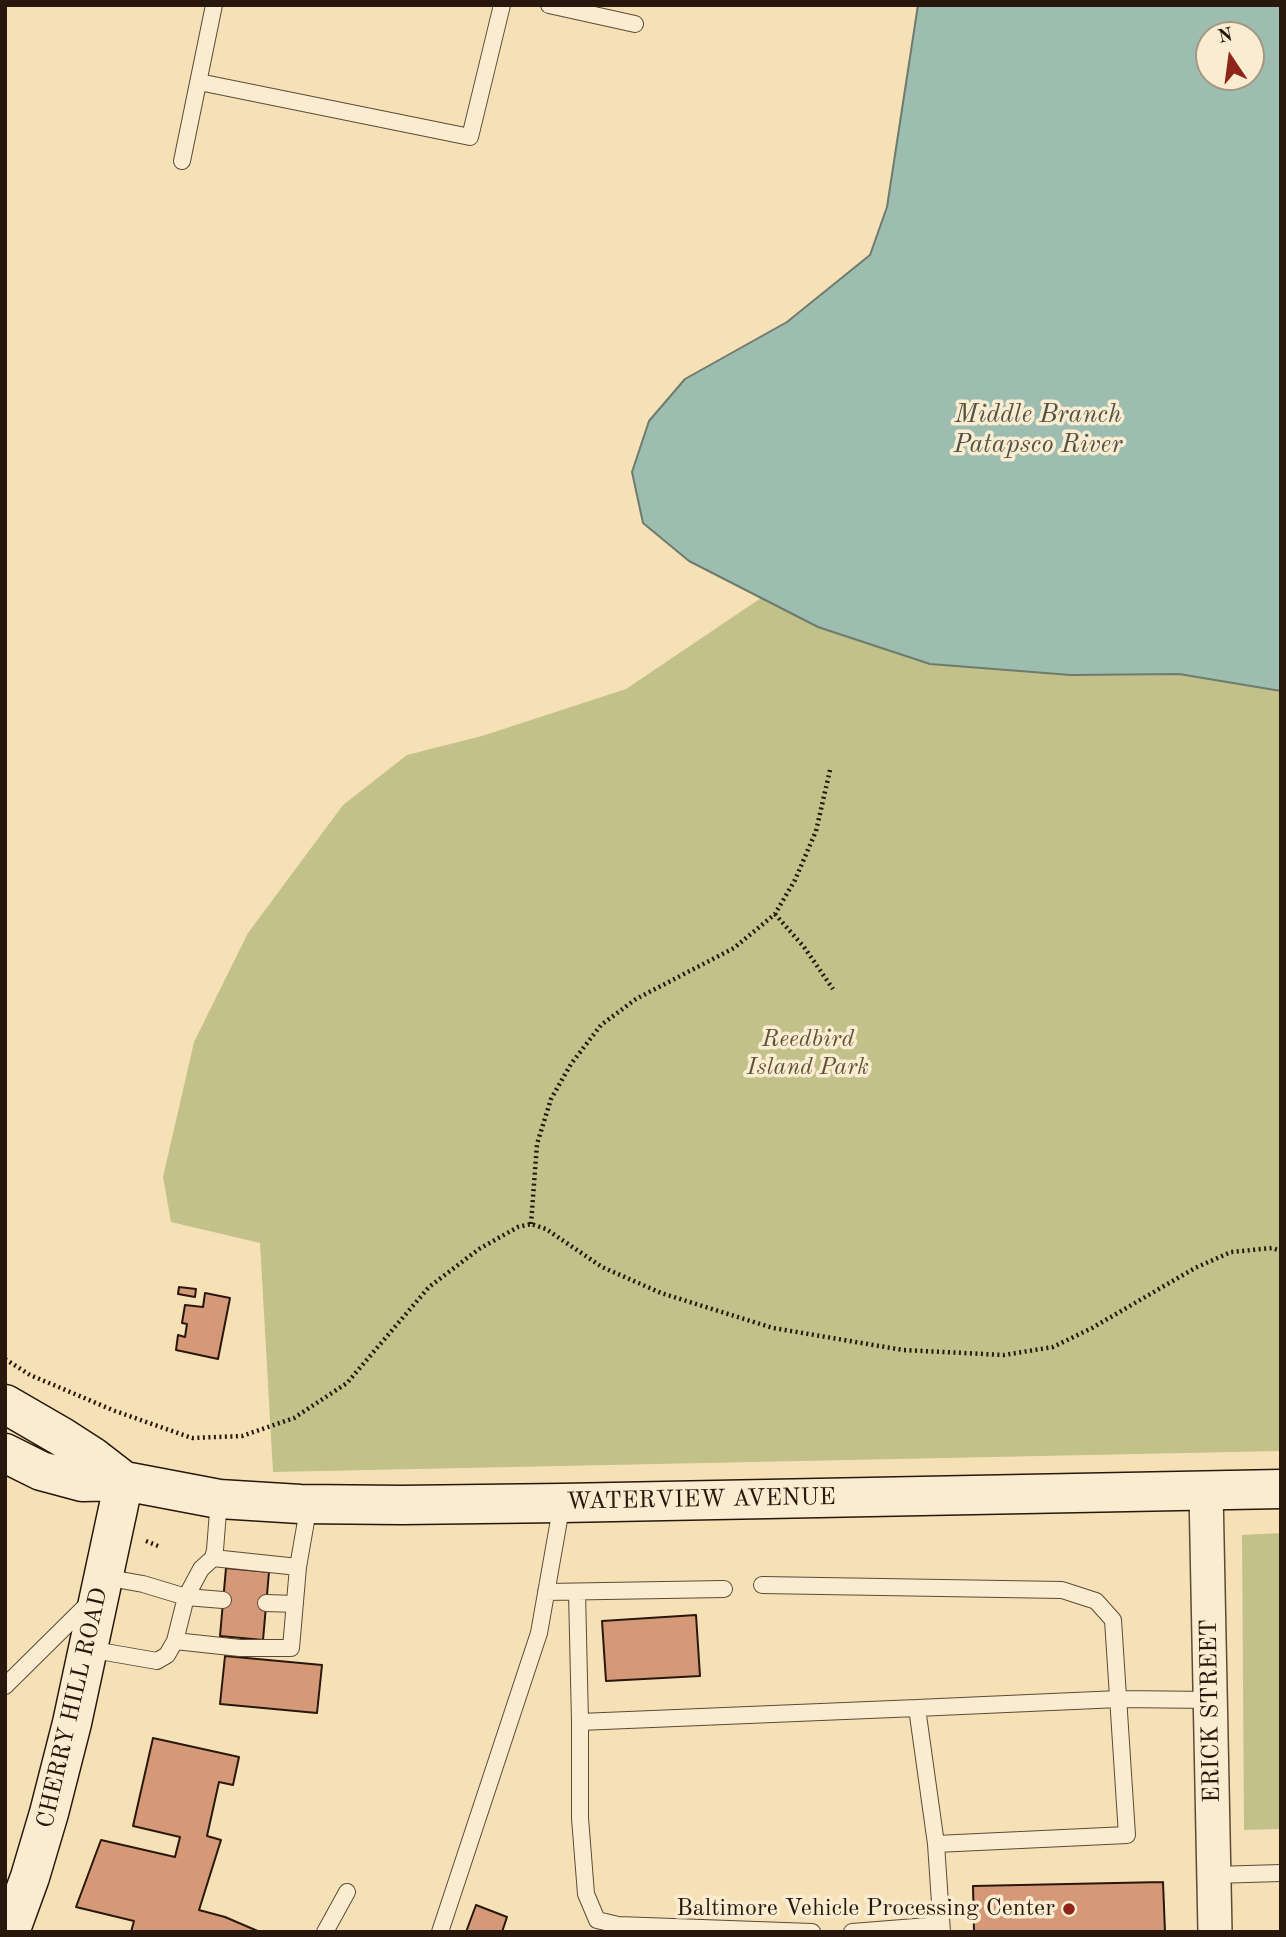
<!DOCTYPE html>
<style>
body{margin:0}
#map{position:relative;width:1286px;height:1937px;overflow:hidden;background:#f6e1b7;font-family:"Old Standard TT",serif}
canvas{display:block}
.frame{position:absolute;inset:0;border:7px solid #28170c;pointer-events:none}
.north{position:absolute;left:1195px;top:21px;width:70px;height:70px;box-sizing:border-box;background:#f9ecd0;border:2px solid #a59782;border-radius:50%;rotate:347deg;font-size:19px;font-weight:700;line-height:28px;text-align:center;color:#28170c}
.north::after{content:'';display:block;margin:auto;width:24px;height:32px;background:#8f2418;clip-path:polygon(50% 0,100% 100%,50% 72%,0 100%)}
</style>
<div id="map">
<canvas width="1286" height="1937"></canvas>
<div class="frame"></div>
<div class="north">N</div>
</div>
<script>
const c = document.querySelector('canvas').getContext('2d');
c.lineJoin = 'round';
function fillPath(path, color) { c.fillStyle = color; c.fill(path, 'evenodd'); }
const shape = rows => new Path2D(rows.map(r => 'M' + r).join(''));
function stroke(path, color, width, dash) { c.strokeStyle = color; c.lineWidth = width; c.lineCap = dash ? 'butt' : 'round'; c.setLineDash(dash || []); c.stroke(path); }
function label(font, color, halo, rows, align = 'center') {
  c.font = font + ' "Old Standard TT",serif'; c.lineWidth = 7; c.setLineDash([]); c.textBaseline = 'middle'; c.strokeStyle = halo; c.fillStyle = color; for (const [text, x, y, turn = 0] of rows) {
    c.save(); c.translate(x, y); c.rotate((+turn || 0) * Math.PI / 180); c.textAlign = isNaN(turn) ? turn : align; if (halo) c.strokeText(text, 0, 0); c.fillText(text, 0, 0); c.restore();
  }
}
fillPath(shape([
 [761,598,818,627,1071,675,1179,674,1281,691,1281,1451,273,1472,260,1243,171,1222,163,1177,194,1042,248,933,343,805,407,755,482,736,626,689],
 [1281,1533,1281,1829,1244,1830,1242,1535]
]), '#c2c18a');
const water = shape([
 [918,5,1281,5,1281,691,1179,674,1071,675,930,664,818,627,689,561,643,523,632,472,649,421,685,379,787,322,870,255,887,207,918,5],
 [1209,35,1251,35,1251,77,1209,77,1209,35]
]);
fillPath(water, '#9dbdb0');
stroke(water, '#6e7b6e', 2);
const building = shape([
 [179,1287,196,1289,195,1297,178,1294,179,1287],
 [205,1293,230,1298,218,1359,176,1350,178,1335,185,1337,187,1324,182,1323,185,1305,203,1307,205,1293],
 [226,1568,269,1572,263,1640,220,1636,226,1568],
 [696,1615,700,1676,606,1681,602,1621,696,1615],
 [225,1656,322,1665,317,1713,220,1704,225,1656],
 [153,1738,239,1757,233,1785,219,1782,207,1836,221,1840,199,1910,225,1917,260,1932,131,1932,134,1921,76,1907,101,1840,175,1857,180,1837,133,1826,153,1738],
 [1163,1882,1165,1932,974,1932,973,1886,1163,1882],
 [476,1905,507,1917,502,1932,466,1932,476,1905]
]);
fillPath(building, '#d69978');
stroke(building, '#28170c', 2);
const lane = shape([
 [549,5,635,24],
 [199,82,470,137,502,5],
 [182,161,214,5],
 [219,1499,215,1550,213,1558,201,1569,186,1597,223,1600],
 [213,1558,298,1567,309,1504],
 [762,1585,1062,1590,1096,1601,1113,1620,1127,1835,936,1844],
 [546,1592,724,1589],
 [577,1592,580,1722,580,1818,586,1894,597,1920,618,1925,812,1932],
 [266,1603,295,1604],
 [175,1641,240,1648,291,1648,298,1567],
 [88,1649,157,1661,167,1655,175,1641,186,1597,143,1584,104,1577],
 [5,1686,89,1603],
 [580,1722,917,1708],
 [1214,1875,1281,1873],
 [325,1932,347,1892],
 [440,1932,539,1633,562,1503],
 [852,1932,941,1925],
 [942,1932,936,1844,917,1708,1119,1699,1211,1700]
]);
const street = shape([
 [1206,1491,1215,1932]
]);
const secondary = shape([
 [5,1404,62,1437,93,1457,124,1481],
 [5,1453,41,1471,82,1482,124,1481,219,1499,300,1504,402,1505,562,1503,1281,1489],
 [10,1932,30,1877,49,1813,72,1723,124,1481]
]);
stroke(lane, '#5c4a37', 18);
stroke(street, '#5c4a37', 36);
stroke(secondary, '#28170c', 41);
stroke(shape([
 [775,914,804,947,833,989],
 [531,1224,537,1144,551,1099,571,1064,601,1025,636,999,734,948,775,914,795,880,816,831,830,770],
 [5,1359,30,1375,115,1411,192,1438,242,1436,294,1418,347,1383,429,1287,479,1249,518,1227,531,1224,546,1229,602,1267,661,1293,773,1328,903,1350,1004,1355,1053,1347,1092,1328,1195,1268,1231,1252,1272,1248,1281,1251],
 [146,1541,158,1546]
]), '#28170c', 4.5, [2, 3.5]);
stroke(lane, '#f9ecd0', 16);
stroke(street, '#f9ecd0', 33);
stroke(secondary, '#f9ecd0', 38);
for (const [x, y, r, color] of [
 [1069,1909,7,"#8f2418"]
]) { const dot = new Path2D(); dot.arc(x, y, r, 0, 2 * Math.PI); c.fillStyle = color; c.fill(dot); stroke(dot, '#f9ecd0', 2.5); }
label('italic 24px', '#5e5238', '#f9ecd0', [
 ["Reedbird",808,1040],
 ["Island Park",808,1068]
]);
label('24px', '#28170c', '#f9ecd0', [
 ["WATERVIEW AVENUE",701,1500,-1],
 ["CHERRY HILL ROAD",73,1708,-77],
 ["ERICK STREET",1211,1711,-91]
]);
label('24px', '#28170c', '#f9ecd0', [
 ["Baltimore Vehicle Processing Center",1055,1909]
], 'right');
label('italic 26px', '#515145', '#f9ecd0', [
 ["Middle Branch",1038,415],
 ["Patapsco River",1038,445]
]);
</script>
